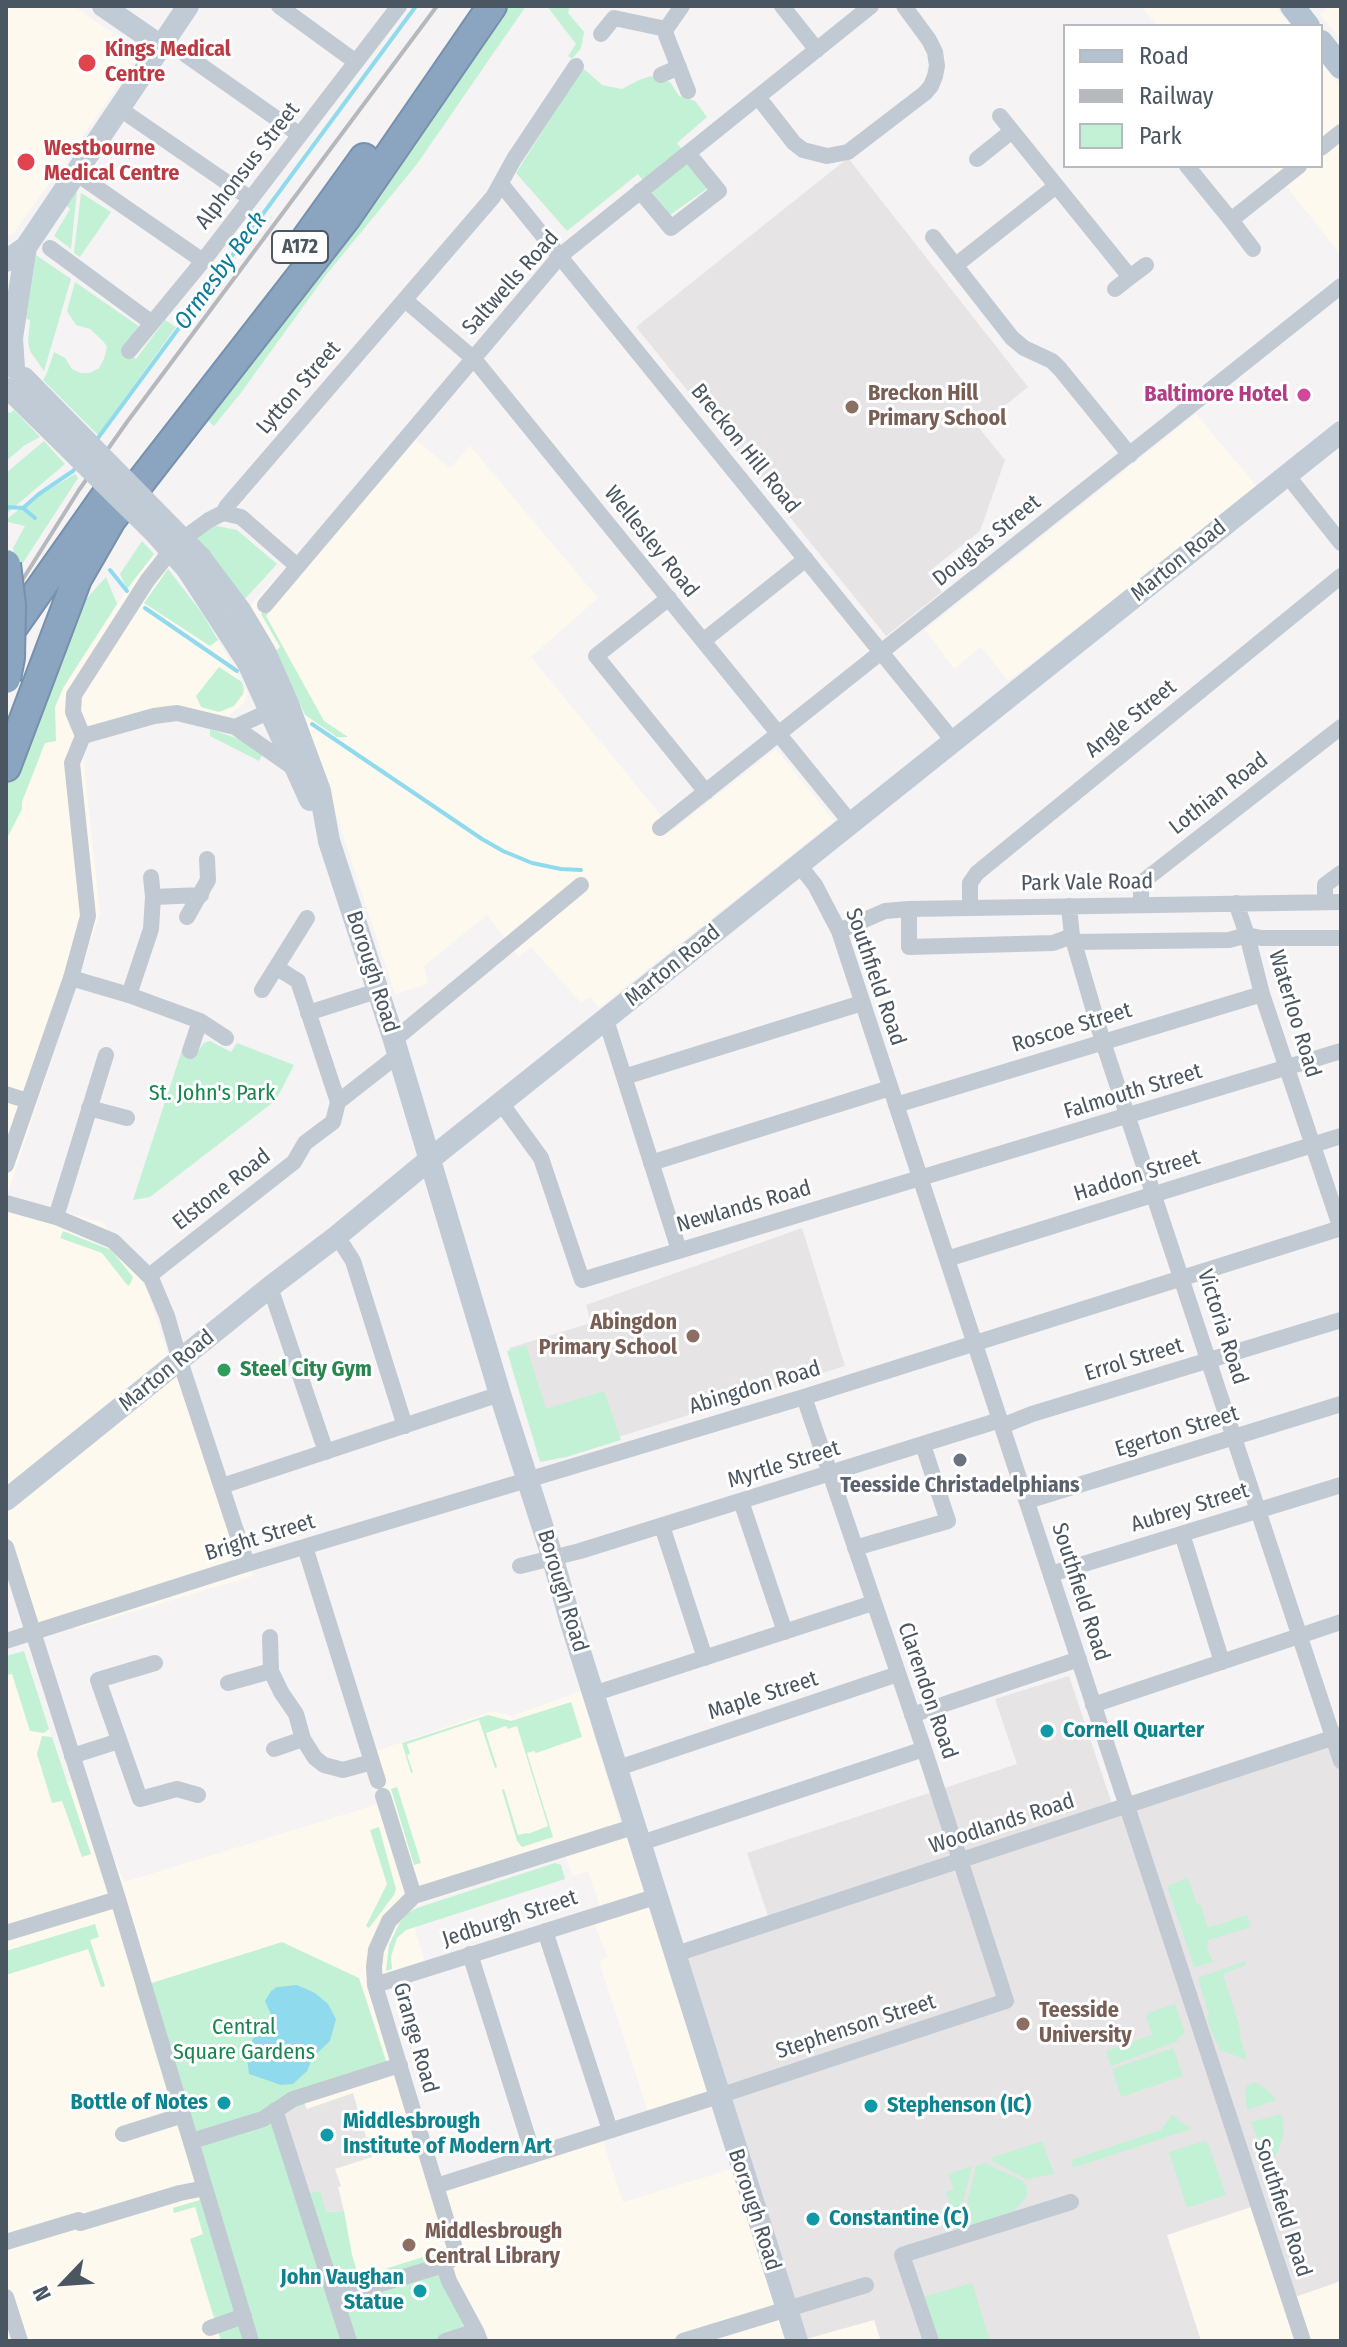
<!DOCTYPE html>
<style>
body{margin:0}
#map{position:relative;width:1347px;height:2347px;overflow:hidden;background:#f5f3f3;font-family:"Fira Sans Condensed",sans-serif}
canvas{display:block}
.frame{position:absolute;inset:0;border:8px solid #4a5661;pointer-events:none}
.legend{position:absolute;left:1063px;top:24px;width:260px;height:144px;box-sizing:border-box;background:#fff;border:2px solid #b7bbc0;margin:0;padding:10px 14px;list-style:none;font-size:24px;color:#4a5661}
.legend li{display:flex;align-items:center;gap:16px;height:40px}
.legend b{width:40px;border:2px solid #b7bbc0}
.north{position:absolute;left:24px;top:2243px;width:80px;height:80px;-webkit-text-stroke:6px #fff;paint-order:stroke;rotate:245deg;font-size:22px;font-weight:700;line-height:32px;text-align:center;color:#4a5661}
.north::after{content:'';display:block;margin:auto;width:28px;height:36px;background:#4a5661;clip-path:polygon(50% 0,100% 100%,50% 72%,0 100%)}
</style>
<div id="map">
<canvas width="1347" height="2347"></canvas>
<div class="frame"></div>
<ul class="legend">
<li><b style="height:10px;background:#b3c2d1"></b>Road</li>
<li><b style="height:10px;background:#b5b8bd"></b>Railway</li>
<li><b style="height:22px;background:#c3f1d5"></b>Park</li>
</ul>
<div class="north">N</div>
</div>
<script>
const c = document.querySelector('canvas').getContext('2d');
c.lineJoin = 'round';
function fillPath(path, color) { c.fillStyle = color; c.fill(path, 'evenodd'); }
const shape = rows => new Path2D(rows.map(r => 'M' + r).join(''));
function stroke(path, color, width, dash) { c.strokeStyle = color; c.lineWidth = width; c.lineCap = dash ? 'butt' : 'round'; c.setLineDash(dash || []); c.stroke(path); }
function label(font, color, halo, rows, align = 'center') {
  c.font = font + ' "Fira Sans Condensed",sans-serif'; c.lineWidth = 6; c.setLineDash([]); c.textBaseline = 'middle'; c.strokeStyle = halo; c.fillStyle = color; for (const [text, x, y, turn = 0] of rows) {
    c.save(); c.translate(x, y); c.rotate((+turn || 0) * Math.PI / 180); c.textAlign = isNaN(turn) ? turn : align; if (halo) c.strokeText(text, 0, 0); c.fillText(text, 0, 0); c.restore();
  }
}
fillPath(shape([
 [6,6,74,6,133,47,131,68,13,234,6,235],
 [1141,6,1275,6,1291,26,1158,26],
 [1330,6,1341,6,1341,40,1320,14],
 [1321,63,1341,88,1341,255,1270,166,1321,166],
 [1196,414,1258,488,1008,681,981,647,954,669,925,630],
 [412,437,450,468,470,446,598,598,531,657,673,830,776,749,834,821,599,1008,590,997,581,1003,531,947,519,957,487,915,424,966,428,984,395,994,324,777,247,609,296,556],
 [154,554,202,613,248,693,244,703,228,716,216,716,198,711,81,736,100,913,7,1196,104,1223,148,1292,167,1352,189,1368,253,1576,76,1629,72,1626,42,1636,6,1531,6,830,45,743,55,741,55,707,63,688,127,589],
 [24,1651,65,1780,68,1782,86,1776,112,1863,116,1862,124,1882,388,1801,373,1752,493,1711,512,1716,581,1691,624,1834,645,1827,726,2090,648,2112,599,1961,608,1957,594,1924,604,1920,588,1871,573,1876,565,1855,409,1908,428,1973,381,1991,446,2193,448,2187,602,2138,623,2202,751,2163,806,2339,874,2320,881,2341,6,2341,6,1656],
 [1258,2205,1289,2299,1341,2281,1341,2341,1201,2341,1167,2235]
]), '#fdf9ef');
fillPath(shape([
 [848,158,1028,387,978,427,1005,460,980,531,927,573,942,592,886,636,636,327],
 [802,1228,845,1366,545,1460,509,1348,591,1323,586,1305],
 [1069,1676,1113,1807,1341,1733,1341,2281,1289,2299,1257,2205,1167,2235,1201,2341,881,2341,874,2320,806,2339,684,1958,772,1928,747,1853,1017,1764,995,1699],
 [353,2093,372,2157,335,2169,341,2186,338,2187,344,2211,325,2212,308,2194,281,2113,305,2105,307,2109]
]), '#e6e4e5');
fillPath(shape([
 [505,6,526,6,417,164,326,275,240,394,214,426,202,416],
 [547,6,570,6,568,13,584,32,581,48,572,59,568,56,576,44],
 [583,68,602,85,622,89,639,80,651,76,670,82,679,96,695,101,707,117,677,143,711,186,670,215,638,174,567,231,516,173],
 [76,191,77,191,71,249,54,236,70,209,66,205],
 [81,193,111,212,80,257,74,253],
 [36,255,71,279,44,371,30,351,28,342,30,320,26,319],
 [75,282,140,327,123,349,136,359,165,320,176,327,98,435,43,380,47,373,54,352,65,358,72,369,81,373,90,373,99,368,104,359,107,347,103,341,90,329,76,325,67,311],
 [14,410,40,437,25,445,6,461,6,411,10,413],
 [44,441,65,464,6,514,6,473],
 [75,474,78,478,17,572,13,548,25,526,8,522,7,519,27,503],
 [212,525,237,530,277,564,245,599,196,537],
 [142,541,154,554,127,589,120,574],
 [168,569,202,613,218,640,210,646,144,603],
 [296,575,299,577,266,616,324,721,348,737,337,737,305,715,275,651,280,647,261,614],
 [106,577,117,604,63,688,55,707,56,741,45,743,22,802,22,809,6,840,6,783,68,619],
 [219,667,242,682,244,689,243,694,234,706,219,712,201,707,196,696],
 [210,729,242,740,264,752,259,761,210,736],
 [210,1041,231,1052,237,1043,294,1065,276,1100,150,1197,133,1200,182,1050,196,1054,204,1043],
 [63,1231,111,1250,133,1277,130,1284,128,1286,102,1253,60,1238],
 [526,1345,546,1409,604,1391,621,1440,566,1457,540,1462,507,1351],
 [24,1651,49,1729,44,1733,30,1731,12,1674,6,1675,6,1656],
 [571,1702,582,1737,536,1753,534,1751,527,1753,553,1837,522,1847,517,1841,502,1790,504,1789,518,1835,527,1833,528,1834,548,1826,517,1726,508,1729,506,1726,486,1733,497,1767,495,1768,479,1720,407,1744,410,1754,407,1755,413,1772,411,1773,402,1743,488,1715,511,1721],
 [42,1736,52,1737,91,1854,82,1857,62,1801,52,1803,37,1754],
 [397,1787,421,1863,414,1865,391,1789],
 [379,1827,396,1889,394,1895,369,1928,366,1926,387,1884,370,1830],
 [555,1863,561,1865,565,1879,406,1930,397,1938,391,1957,392,1969,386,1971,389,1945,400,1922,408,1913,417,1908],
 [1188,1878,1197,1904,1200,1903,1208,1928,1247,1915,1251,1927,1208,1940,1207,1948,1213,1962,1194,1967,1167,1886],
 [95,1924,99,1937,90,1940,105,1986,101,1987,88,1949,6,1975,6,1951],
 [282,1942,359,1978,390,2073,303,2099,305,2105,281,2113,308,2194,320,2191,326,2212,344,2211,352,2255,359,2277,439,2252,472,2341,221,2341,190,2239,203,2234,195,2207,174,2213,173,2208,200,2200,136,1988],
 [1245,1961,1246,1965,1223,1974,1241,2032,1239,2033,1247,2060,1220,2050,1207,2020,1209,2014,1198,1978],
 [1175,2004,1185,2033,1181,2035,1178,2041,1111,2066,1106,2051,1152,2035,1146,2015,1148,2013],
 [1173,2048,1183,2076,1121,2097,1112,2069],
 [1255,2082,1265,2088,1276,2100,1247,2110,1245,2089,1248,2085],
 [1282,2114,1284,2133,1279,2149,1271,2162,1258,2140,1251,2122],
 [1172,2115,1191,2129,1073,2168,1071,2160,1161,2130],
 [1042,2141,1054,2174,1026,2179,992,2161,991,2158],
 [1204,2141,1208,2144,1226,2195,1187,2208,1169,2152],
 [985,2163,1023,2181,1027,2187,1027,2196,1013,2212,1000,2220,966,2231,963,2220,976,2166],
 [972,2166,958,2221,961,2232,958,2233,946,2192,954,2189,948,2174],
 [972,2283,990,2341,938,2341,923,2297]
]), '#c3f1d5');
fillPath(shape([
 [297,1985,315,1993,328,2004,336,2019,330,2041,313,2057,307,2071,293,2084,281,2085,249,2074,247,2057,253,2038,263,2034,270,2025,271,2015,265,2001,271,1991,277,1987]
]), '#90daee');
stroke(shape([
 [95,442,416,6],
 [6,507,23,508,39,494,73,471,78,465],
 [23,508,35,518],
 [110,570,127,591],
 [145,608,237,671],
 [312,724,482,839,503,851,532,863,561,869,581,870]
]), '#90daee', 4);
const highway = shape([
 [300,247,364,158],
 [6,637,109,491],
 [6,767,77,579,111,520,346,218,492,6]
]);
stroke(highway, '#7690ad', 32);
stroke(shape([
 [279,6,356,62],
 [682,6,666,29,666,35,688,91],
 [782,6,817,50],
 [601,34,614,18,666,29],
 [186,55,300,135],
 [661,75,679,67],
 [758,97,794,143,803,150,827,156,848,152,925,93,931,86,935,76,937,66,935,52,929,40,904,6],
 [120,109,251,199],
 [1000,116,1130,277,1146,265],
 [1321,148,1341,132],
 [977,159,1012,131],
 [1187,166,1231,220,1299,166],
 [77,174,203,261],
 [501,184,954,742],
 [640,191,671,228,719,191,688,153],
 [1231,220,1253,249],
 [933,237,1012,338,1024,348,1052,361,1060,369,1130,455],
 [50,248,152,323],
 [956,265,1056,186],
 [1115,289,1130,277],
 [405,300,474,359,851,823],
 [129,351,203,261,399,6],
 [1287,475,1341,543],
 [223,513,241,517,296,565],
 [669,598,596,656,706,792],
 [265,605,560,256,871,6],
 [703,641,806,559],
 [235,727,295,769],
 [83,736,73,712,74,695,147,581,176,544,209,520,223,513,227,506,493,197,514,159,576,66],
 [660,828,1341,286],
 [799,865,815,885,839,931,1303,2341],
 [153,897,201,895],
 [1325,902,1325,885,1341,873],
 [1236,903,1247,935,1262,994,1341,1229],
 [1141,905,1141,883,1341,727],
 [1069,906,1072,936,1103,1042,1341,1761],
 [970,907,970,883,977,873,1341,576],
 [909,909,909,947,1053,943,1072,936],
 [187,917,208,880,207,859],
 [839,931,885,911,909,909,1341,902],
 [1073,942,1229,940,1247,935,1261,938,1341,938],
 [71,978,129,995,200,1021,226,1038],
 [262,990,307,918],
 [129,995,151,929,153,897,151,877],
 [308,1013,377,991],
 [606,1020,679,1250],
 [394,1040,581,885],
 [190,1051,200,1021],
 [624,1077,862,1003],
 [6,1094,28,1101],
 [338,1102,398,1055],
 [501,1103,541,1158,582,1280,1341,1051],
 [896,1105,1262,994],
 [89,1108,127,1118],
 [651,1163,890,1088],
 [6,1165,71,978,88,916,72,763,83,736,154,716,177,713,235,727,279,707],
 [6,1203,56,1217,113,1241,151,1278,167,1316,180,1361,247,1564],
 [56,1217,106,1055],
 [337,1236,353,1261,405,1426],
 [947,1259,1341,1136],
 [149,1276,294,1162,305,1143,333,1122,338,1102,298,981,277,968],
 [270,1287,326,1452],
 [1002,1426,1032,1414,1341,1320],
 [222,1486,500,1394],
 [741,1501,785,1632],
 [1027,1501,1341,1404],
 [662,1526,705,1658],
 [1182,1534,1222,1662],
 [6,1547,118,1899,251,2341],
 [305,1547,378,1781],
 [855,1548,948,1521,923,1445],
 [520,1566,580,1551,1000,1420],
 [1051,1574,1341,1485],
 [270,1637,271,1671],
 [6,1641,247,1564,804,1397,1341,1228],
 [155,1663,98,1680,140,1799,177,1789,198,1795],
 [228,1683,271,1671,281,1692,296,1714,303,1739,315,1758,324,1765,343,1770,372,1762],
 [593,1694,873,1603],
 [1093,1705,1341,1622],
 [912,1715,1079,1659],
 [274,1749,303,1739],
 [72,1756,119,1741],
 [618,1768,898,1674],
 [383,1796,414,1896],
 [641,1843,924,1749],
 [545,1931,610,2130],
 [6,1933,118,1899],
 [470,1954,533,2154],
 [676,1954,1341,1735],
 [375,1985,658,1896],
 [275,2110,349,2341],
 [123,2134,183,2115],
 [192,2141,263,2119,293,2099,400,2065],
 [436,2186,719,2096,1006,2001,924,1749,804,1397],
 [6,2242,79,2220,80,2223,180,2193,205,2188],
 [444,2265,449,2281,476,2331,480,2341],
 [6,2297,20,2341],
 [336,2297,444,2265,457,2255,375,1985,374,1967,376,1950,389,1921,414,1896,636,1826],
 [210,2328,244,2316],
 [445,2341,476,2331],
 [683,2341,866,2285],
 [931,2341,902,2255,1071,2202]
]), '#c1cad2', 16);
stroke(shape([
 [103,6,161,46],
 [6,261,26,247,188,6],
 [14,368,12,338,26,247],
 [201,558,240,610,265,652,288,704,320,791,329,841,394,1040,500,1394,552,1556,571,1623,797,2341],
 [187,569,248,663,310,800],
 [6,1500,270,1287,337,1236,429,1160,1341,432]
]), '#c1cbd6', 22);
stroke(shape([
 [1292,6,1308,26],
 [1321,42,1341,67]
]), '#b3c2d1', 24);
stroke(highway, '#8ba5c1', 28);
stroke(shape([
 [6,606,79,490,127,422,437,6]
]), '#b5b8bd', 4);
const highwayBridge = shape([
 [6,564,11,605,10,658,6,679]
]);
stroke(highwayBridge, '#7690ad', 32, []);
stroke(shape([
 [24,378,201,558],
 [9,389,155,533,187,569]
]), '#c1cbd6', 22);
stroke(highwayBridge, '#8ba5c1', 28);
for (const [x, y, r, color] of [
 [87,63,10,"#e0444e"],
 [26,162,10,"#e0444e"],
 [1304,395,8,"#d1479c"],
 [852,407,8,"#8d6e63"],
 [693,1336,8,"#8d6e63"],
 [224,1370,8,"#2e9e5b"],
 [960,1460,8,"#6b7280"],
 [1047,1731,8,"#0f9aa8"],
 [1023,2024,8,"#8d6e63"],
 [224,2103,8,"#0f9aa8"],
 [871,2106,8,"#0f9aa8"],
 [327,2135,8,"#0f9aa8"],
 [813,2219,8,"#0f9aa8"],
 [409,2245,8,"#8d6e63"],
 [420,2291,8,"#0f9aa8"]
]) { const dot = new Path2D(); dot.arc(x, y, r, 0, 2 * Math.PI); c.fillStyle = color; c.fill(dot); stroke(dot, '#fff', 3); }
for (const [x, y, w] of [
 [300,247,56]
]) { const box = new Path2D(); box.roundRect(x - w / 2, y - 16, w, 32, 6); c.fillStyle = '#fff'; c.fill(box); stroke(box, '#4a5661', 2); }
label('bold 20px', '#4a5661', null, [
 ["A172",300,247]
]);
label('bold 22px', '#be3a42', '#fff', [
 ["Kings Medical",105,50],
 ["Centre",105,75],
 ["Westbourne",44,149],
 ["Medical Centre",44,174]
], 'left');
label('22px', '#4a5661', '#fff', [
 ["Alphonsus Street",248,166,-52],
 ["Saltwells Road",511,283,-48],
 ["Lytton Street",299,388,-49],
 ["Breckon Hill Road",745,449,51],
 ["Douglas Street",987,541,-39],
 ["Wellesley Road",651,542,51],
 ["Marton Road",1179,561,-39],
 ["Angle Street",1131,719,-39],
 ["Lothian Road",1219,794,-38],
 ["Park Vale Road",1087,883,-1],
 ["Marton Road",673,966,-39],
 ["Borough Road",372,972,72],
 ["Southfield Road",875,977,71],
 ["Waterloo Road",1294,1014,73],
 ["Roscoe Street",1072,1028,-17],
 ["Falmouth Street",1133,1092,-17],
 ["Haddon Street",1137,1176,-17],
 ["Elstone Road",222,1190,-38],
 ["Newlands Road",744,1207,-16],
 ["Victoria Road",1222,1327,72],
 ["Errol Street",1134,1360,-17],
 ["Marton Road",167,1371,-39],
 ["Abingdon Road",755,1388,-17],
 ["Egerton Street",1177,1432,-17],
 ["Myrtle Street",784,1465,-17],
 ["Aubrey Street",1190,1508,-17],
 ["Bright Street",260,1538,-17],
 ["Borough Road",562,1591,73],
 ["Southfield Road",1080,1592,72],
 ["Clarendon Road",927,1691,71],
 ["Maple Street",763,1696,-18],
 ["Woodlands Road",1002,1824,-18],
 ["Jedburgh Street",510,1919,-18],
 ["Stephenson Street",856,2027,-18],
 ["Grange Road",415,2038,74],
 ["Southfield Road",1282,2208,72],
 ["Borough Road",754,2210,72]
]);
label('bold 22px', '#785e54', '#fff', [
 ["Breckon Hill",868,394],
 ["Primary School",868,419],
 ["Abingdon",677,1323,"right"],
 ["Primary School",677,1348,"right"],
 ["Teesside",1039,2011],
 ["University",1039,2036],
 ["Middlesbrough",425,2232],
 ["Central Library",425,2257]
], 'left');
label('bold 22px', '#b23c85', '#fff', [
 ["Baltimore Hotel",1288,395]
], 'right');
label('22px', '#17864f', '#fff', [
 ["St. John's Park",212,1094],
 ["Central",244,2028],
 ["Square Gardens",244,2053]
]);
label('bold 22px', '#27864d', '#fff', [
 ["Steel City Gym",240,1370]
], 'left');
label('bold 22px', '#5b616d', '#fff', [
 ["Teesside Christadelphians",960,1486]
]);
label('bold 22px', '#0d838f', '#fff', [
 ["Cornell Quarter",1063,1731],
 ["Bottle of Notes",208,2103,"right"],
 ["Stephenson (IC)",887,2106],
 ["Middlesbrough",343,2122],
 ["Institute of Modern Art",343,2147],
 ["Constantine (C)",829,2219],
 ["John Vaughan",404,2278,"right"],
 ["Statue",404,2303,"right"]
], 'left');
label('italic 24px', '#0c7c9b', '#fff', [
 ["Ormesby Beck",221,271,-54]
]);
</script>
